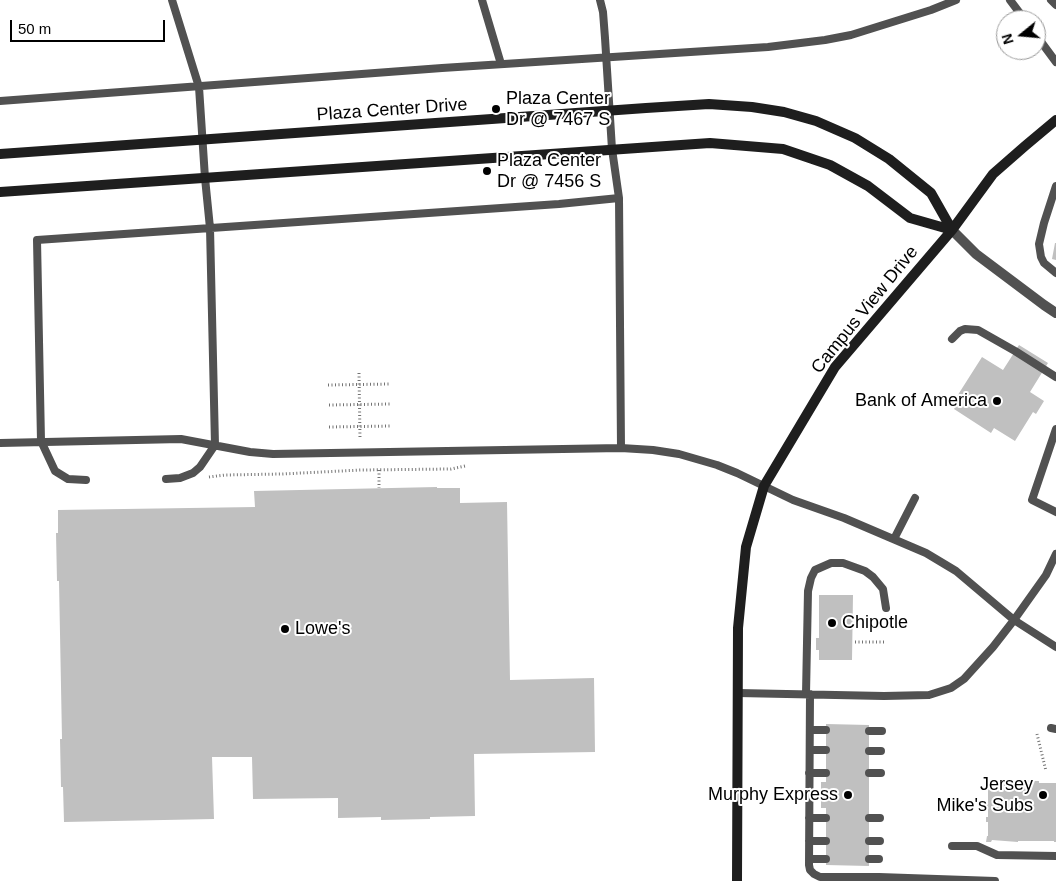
<!DOCTYPE html>
<style>
body{margin:0}
#map{position:relative;width:1056px;height:881px;overflow:hidden;background:#fff;font-family:Arial,sans-serif}
canvas{display:block}
.north{position:absolute;left:996px;top:10px;width:50px;height:50px;box-sizing:border-box;background:#fff;border:1px solid #999;border-radius:50%;rotate:253deg;font-size:14px;font-weight:700;line-height:20px;text-align:center;color:#000}
.north::after{content:'';display:block;margin:auto;width:18px;height:22px;background:#000;clip-path:polygon(50% 0,100% 100%,50% 72%,0 100%)}
.scale{position:absolute;left:10px;top:20px;width:155px;height:22px;box-sizing:border-box;border:2px solid #000;border-top:0;padding-left:6px;font-size:15px;line-height:18px;white-space:nowrap;color:#000;-webkit-text-stroke:4px #fff;paint-order:stroke}
</style>
<div id="map">
<canvas width="1056" height="881"></canvas>
<div class="north">N</div>
<div class="scale">50 m</div>
</div>
<script>
const c = document.querySelector('canvas').getContext('2d');
c.lineJoin = 'round';
function fillPath(path, color) { c.fillStyle = color; c.fill(path, 'evenodd'); }
const shape = rows => new Path2D(rows.map(r => 'M' + r).join(''));
function stroke(path, color, width, dash) { c.strokeStyle = color; c.lineWidth = width; c.lineCap = dash ? 'butt' : 'round'; c.setLineDash(dash || []); c.stroke(path); }
function label(font, color, halo, rows, align = 'center') {
  c.font = font + ' Arial,sans-serif'; c.lineWidth = 4; c.setLineDash([]); c.textBaseline = 'middle'; c.strokeStyle = halo; c.fillStyle = color; for (const [text, x, y, turn = 0] of rows) {
    c.save(); c.translate(x, y); c.rotate((+turn || 0) * Math.PI / 180); c.textAlign = isNaN(turn) ? turn : align; if (halo) c.strokeText(text, 0, 0); c.fillText(text, 0, 0); c.restore();
  }
}
fillPath(shape([
 [1055,243,1056,243,1056,260,1052,259],
 [1019,345,1048,363,1030,392,1044,401,1036,414,1033,412,1015,441,994,428,991,433,954,409,958,403,954,401,982,357,1003,370],
 [437,487,437,488,460,488,460,503,507,502,510,680,594,678,595,752,474,754,475,816,430,817,430,819,381,820,381,817,338,818,338,798,253,799,252,757,212,757,214,819,64,822,63,787,61,787,60,739,62,739,59,581,57,581,56,533,58,533,58,510,255,507,254,491],
 [819,595,853,595,852,660,819,660,819,650,816,650,816,638,819,638],
 [826,724,869,725,869,866,826,865,826,808,821,808,821,782,826,782],
 [995,780,1039,781,1039,783,1056,783,1056,842,1054,842,1054,841,1018,841,1018,842,992,840,991,842,986,842,987,836,988,836,988,822,986,822,986,817,988,817,988,807,986,807,986,802,988,802,988,783,995,783]
]), '#c0c0c0');
stroke(shape([
 [359,373,360,439],
 [328,385,390,384],
 [329,405,391,404],
 [329,427,391,426],
 [379,470,379,488],
 [209,477,225,475,282,474,361,470,451,469,465,466],
 [855,642,885,642],
 [1037,734,1046,771]
]), '#737373', 3, [1, 2.5]);
stroke(shape([
 [482,0,501,64],
 [600,0,603,12,605,38,612,149,619,198,621,448],
 [1010,0,1025,20],
 [1051,0,1056,5],
 [1036,35,1056,62],
 [0,101,442,68,768,47,825,40,851,35,931,10,956,0],
 [1056,186,1044,223,1039,244,1041,257,1044,263,1056,273],
 [952,339,960,331,965,329,978,330,1015,351,1056,377],
 [1056,429,1032,500,1056,512],
 [0,443,181,439,250,452,273,454,621,448,653,450,679,454,717,465,737,473,793,500,844,518,926,553,956,571,1014,620,1056,647],
 [166,479,180,478,193,473,200,467,215,445,210,228,205,178,199,87,172,0],
 [86,480,68,479,55,471,41,441,37,240,559,204,619,198],
 [894,539,915,498],
 [738,693,884,696,929,695,951,688,964,679,993,647,1014,620,1046,575,1056,554],
 [806,694,808,591,811,578,815,570,831,563,843,563,865,571,873,577,883,589,886,608],
 [810,694,809,865,810,870,814,874,820,877,879,877,995,881],
 [1051,728,1056,729],
 [810,730,826,730],
 [869,731,882,731],
 [810,750,826,750],
 [869,751,881,751],
 [809,773,826,773],
 [869,773,881,773],
 [809,818,826,818],
 [869,818,880,818],
 [809,841,826,841],
 [869,841,880,841],
 [952,846,977,846,997,855,1056,856],
 [809,859,826,859],
 [869,859,879,859]
]), '#515151', 8);
stroke(shape([
 [952,230,976,254,1044,305,1056,313]
]), '#515151', 10);
stroke(shape([
 [0,154,646,108,709,104,752,107,784,112,816,121,855,138,889,159,931,193,952,230],
 [0,192,710,143,783,149,830,165,868,186,910,218,952,230],
 [737,881,738,628,746,547,764,486,835,367,952,230,993,174,1025,146,1056,120]
]), '#1e1e1e', 10);
for (const [x, y, r, color] of [
 [496,109,5,"#000"],
 [487,171,5,"#000"],
 [997,401,5,"#000"],
 [832,623,5,"#000"],
 [285,629,5,"#000"],
 [848,795,5,"#000"],
 [1043,795,5,"#000"]
]) { const dot = new Path2D(); dot.arc(x, y, r, 0, 2 * Math.PI); c.fillStyle = color; c.fill(dot); stroke(dot, '#fff', 2); }
label('18px', '#000', '#fff', [
 ["Plaza Center",506,99],
 ["Dr @ 7467 S",506,120],
 ["Plaza Center",497,161],
 ["Dr @ 7456 S",497,182],
 ["Bank of America",987,401,"right"],
 ["Chipotle",842,623],
 ["Lowe's",295,629],
 ["Jersey",1033,785,"right"],
 ["Mike's Subs",1033,806,"right"],
 ["Murphy Express",838,795,"right"]
], 'left');
label('18px', '#000', '#fff', [
 ["Plaza Center Drive",392,110,-4],
 ["Campus View Drive",865,310,-51]
]);
</script>
